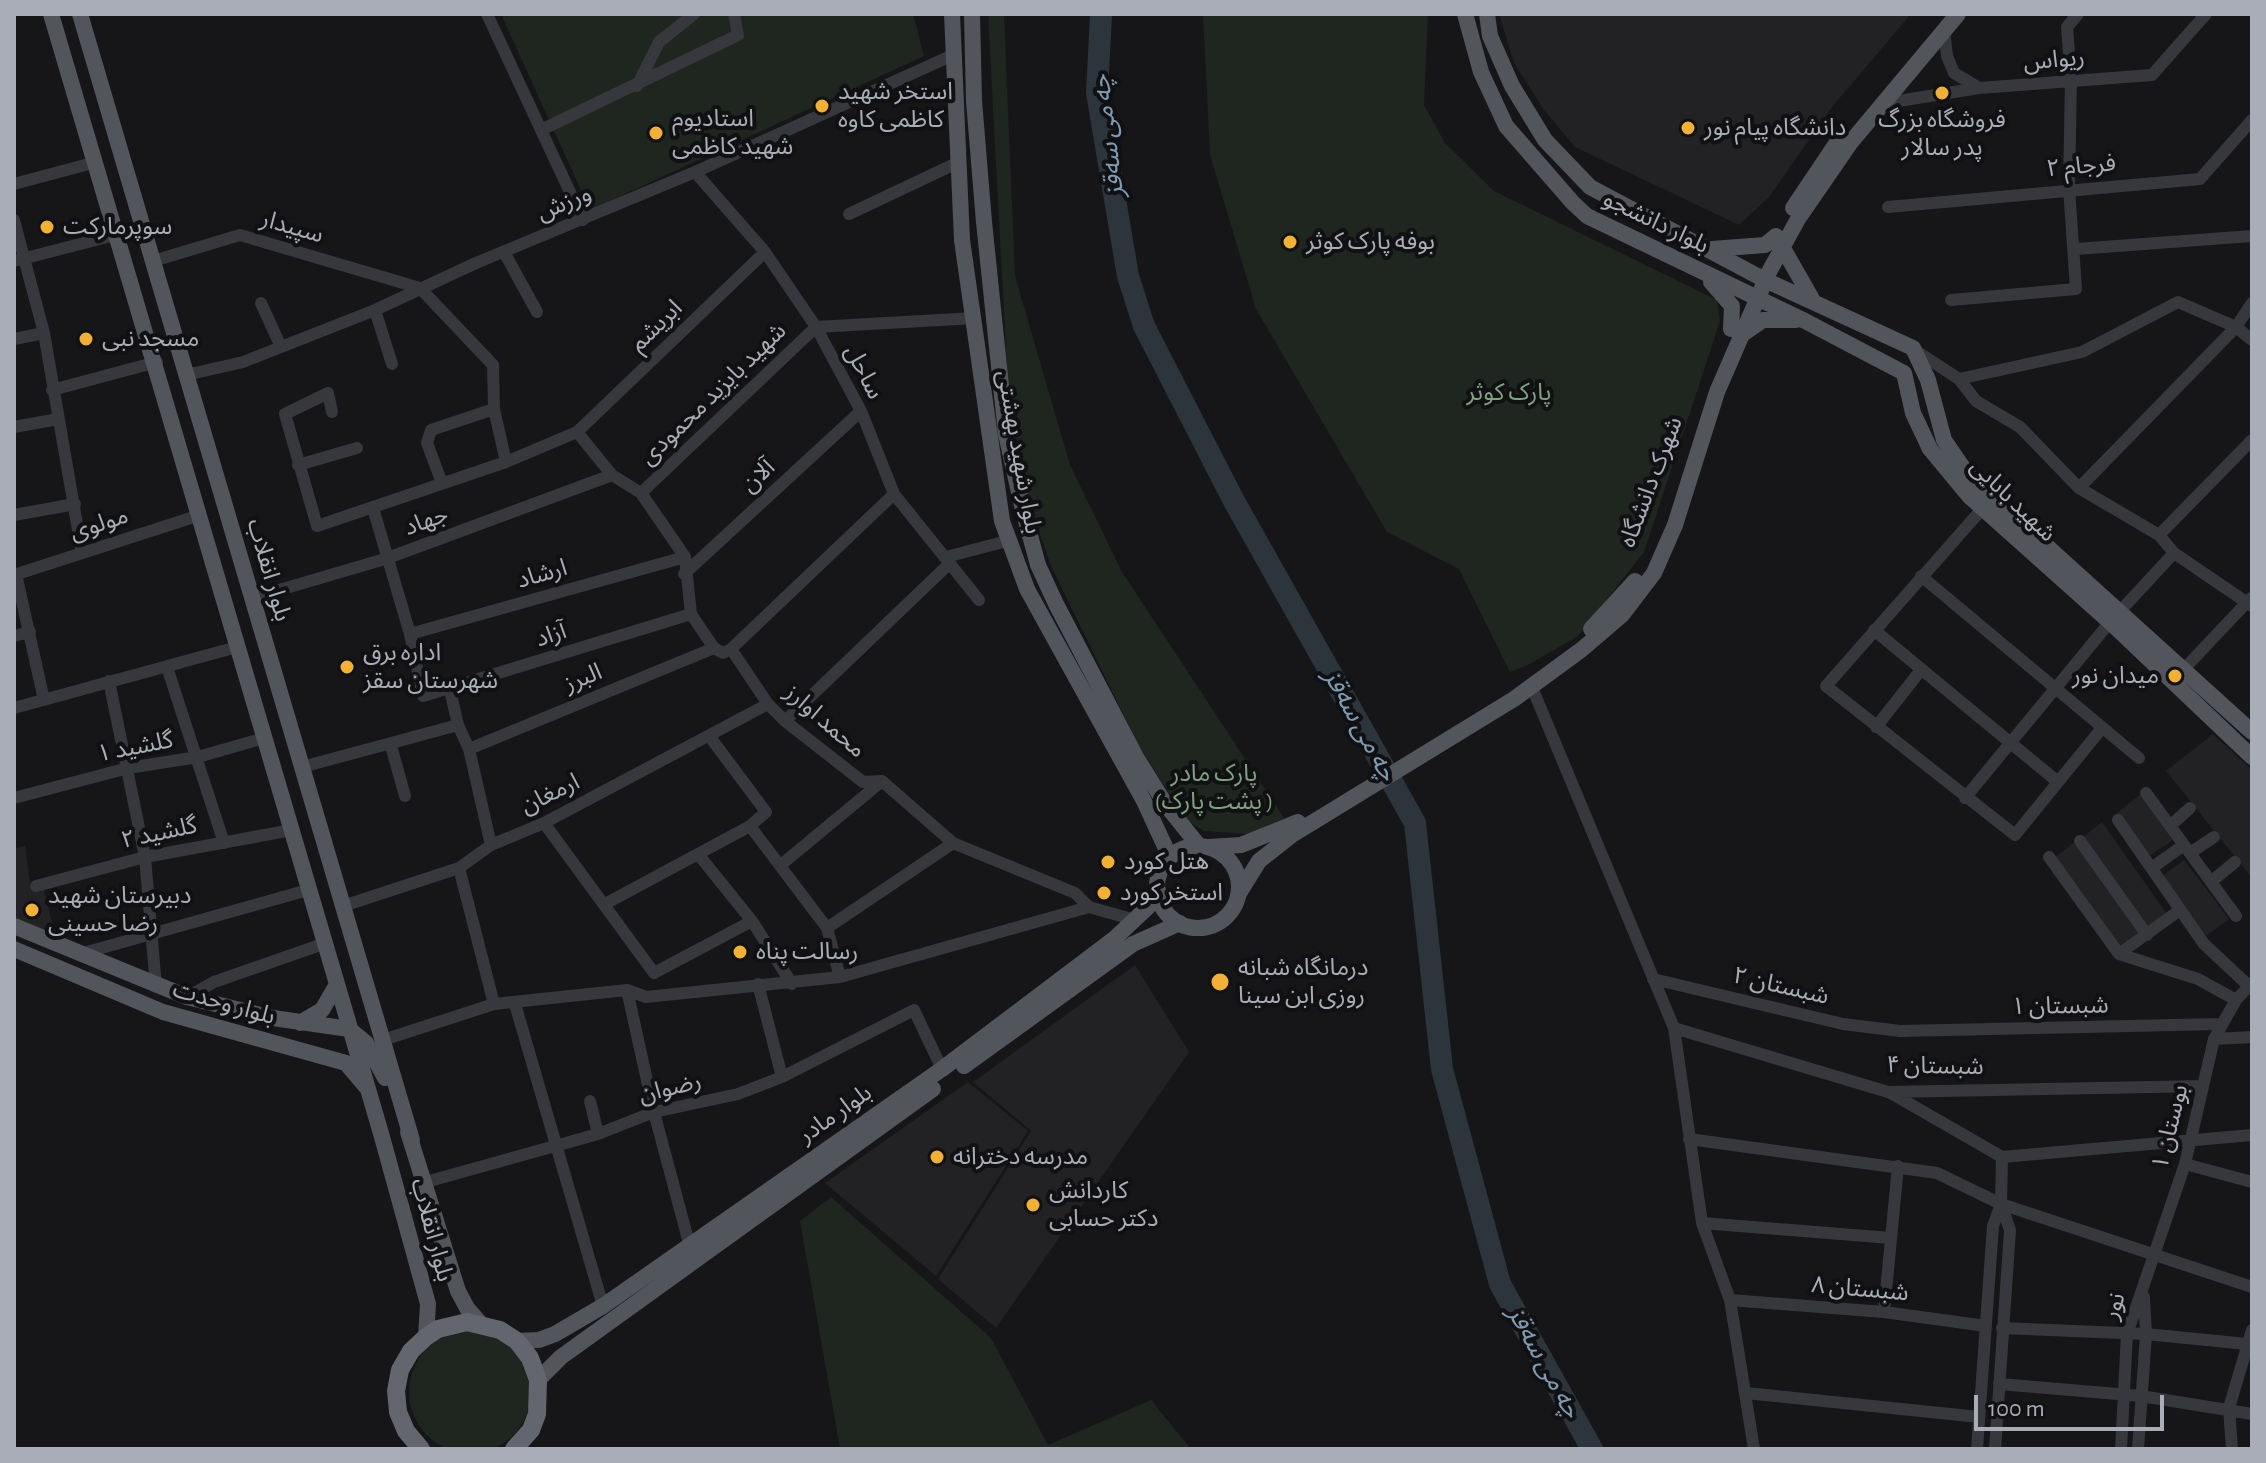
<!DOCTYPE html>
<meta charset="utf-8">
<style>
body{margin:0}
#map{position:relative;width:2266px;height:1463px;overflow:hidden;background:#161618;font-family:"Alegreya Sans",sans-serif}
canvas{display:block}
.frame{position:absolute;inset:0;border:16px solid #a8adb8;pointer-events:none}
.scale{position:absolute;left:1974px;top:1395px;width:190px;height:36px;box-sizing:border-box;border:4px solid #a8adb8;border-top:0;padding-left:10px;font-size:24px;line-height:28px;white-space:nowrap;color:#a8adb8;-webkit-text-stroke:6px #111113;paint-order:stroke}
</style>
<div id="map">
<canvas width="2266" height="1463"></canvas>
<div class="frame"></div>
<div class="scale">100 m</div>
</div>
<script>
const c = document.querySelector('canvas').getContext('2d');
c.lineJoin = 'round';
function fillPath(path, color) { c.fillStyle = color; c.fill(path, 'evenodd'); }
const shape = rows => new Path2D(rows.map(r => 'M' + r).join(''));
function stroke(path, color, width, dash) { c.strokeStyle = color; c.lineWidth = width; c.lineCap = dash ? 'butt' : 'round'; c.setLineDash(dash || []); c.stroke(path); }
function label(font, color, halo, rows, align = 'center') {
  c.font = font + ' "Alegreya Sans","Noto Sans Arabic",sans-serif'; c.lineWidth = 8; c.setLineDash([]); c.textBaseline = 'middle'; c.strokeStyle = halo; c.fillStyle = color; for (const [text, x, y, turn = 0] of rows) {
    c.save(); c.translate(x, y); c.rotate((+turn || 0) * Math.PI / 180); c.textAlign = isNaN(turn) ? turn : align; if (halo) c.strokeText(text, 0, 0); c.fillText(text, 0, 0); c.restore();
  }
}
fillPath(shape([
 [1499,14,1911,14,1832,107,1769,197,1739,225,1575,147,1544,110,1514,63],
 [2213,734,2252,770,2252,878,2166,771],
 [2141,794,2176,838,2150,856,2117,813],
 [2102,822,2167,914,2149,929,2083,837],
 [2075,842,2141,935,2119,949,2055,857],
 [25,846,31,890,44,890,56,939,14,930,14,849],
 [2184,860,2229,919,2206,936,2162,876],
 [1135,965,1189,1052,996,1328,938,1279,1031,1131,973,1082],
 [968,1082,1028,1131,936,1276,825,1183]
]), '#222225');
fillPath(shape([
 [501,14,913,14,924,56,590,210],
 [988,14,1004,14,1015,276,1070,465,1122,572,1284,818,1249,834,1204,831,1186,820,1138,744,1107,681,1051,566,1026,494,1008,389],
 [1203,14,1428,14,1424,105,1445,143,1494,191,1717,300,1720,321,1644,552,1578,636,1528,665,1510,672,1459,569,1387,532,1256,309,1210,155],
 [831,1197,991,1338,1048,1445,1151,1400,1191,1449,840,1449,800,1221],
 '409 1392a61 61 0 1 1 122 0a61 61 0 1 1-122 0Z'
]), '#1e261f');
stroke(shape([
 [1101,14,1097,93,1128,276,1144,326,1234,501,1415,823,1442,1069,1500,1284,1592,1449]
]), '#2c353c', 22);
stroke(shape([
 [487,14,583,220],
 [1944,29,1947,56,1954,73,1979,88],
 [637,86,659,42,694,14],
 [1880,104,1979,88,2152,75,2206,14],
 [541,130,738,35,734,14],
 [695,172,765,252,816,327,861,411,894,494,979,600],
 [14,184,96,162],
 [1888,207,2200,179,2252,120],
 [849,214,959,162],
 [14,220,44,333,82,553],
 [2076,249,2252,236],
 [504,252,537,312],
 [14,261,119,234],
 [153,261,240,235,420,288,493,365,494,409,506,462],
 [1951,300,2076,289,2069,188,2071,80,2067,27,2078,14],
 [261,303,281,347],
 [375,310,392,364],
 [14,339,44,333],
 [1913,349,1959,379,1976,401,2020,427,2079,488,2159,535,2174,553,2252,606],
 [186,375,243,362,375,310,476,263,695,172,953,55],
 [1959,379,2082,352,2178,302,2236,327,2252,340],
 [52,390,157,362],
 [332,412,328,393,285,414,317,526,506,462,577,432,765,252],
 [14,427,58,419],
 [577,432,612,475,641,493,685,557],
 [298,465,357,448],
 [442,483,427,443,431,430,494,409],
 [2079,488,2236,327,2252,303],
 [641,493,816,327,975,318],
 [373,508,410,634,423,696,691,614],
 [1982,509,1826,686,2015,835,2102,728],
 [14,515,75,504],
 [2159,535,2252,440],
 [685,557,691,614,714,648,723,653,731,649,768,704,785,721,863,782,882,781,953,843,1075,893,1089,907],
 [946,557,1007,541],
 [16,574,44,700],
 [684,574,861,411],
 [14,575,197,516],
 [1921,576,2139,758],
 [252,598,385,559,612,475],
 [1874,630,2058,782],
 [410,634,685,557],
 [14,636,30,632],
 [731,649,894,494],
 [167,667,224,843],
 [2184,669,2251,598],
 [109,681,145,857,156,987],
 [1531,685,1674,1028,1702,1223,1730,1300,1754,1449],
 [450,690,458,725,469,749,491,845],
 [14,708,237,647],
 [785,721,949,564],
 [1876,727,1917,675],
 [391,746,405,796],
 [469,749,714,648],
 [302,767,458,725],
 [2146,793,2184,845],
 [14,798,128,768,198,757,264,738],
 [1965,798,2110,622,2174,553],
 [2118,820,2204,944,2249,986],
 [544,823,654,973,752,921],
 [750,826,827,928,840,977],
 [2170,826,2190,808],
 [2080,841,2147,935],
 [2190,853,2214,837],
 [698,854,752,921,792,984],
 [2049,857,2119,954,2198,979,2236,1000],
 [782,864,881,782],
 [2153,867,2184,845,2236,916],
 [459,868,494,1004],
 [2212,881,2235,862],
 [36,886,145,857,292,830],
 [605,904,750,826,766,812,710,737],
 [343,906,459,868,491,845,544,823,768,704],
 [827,928,953,843],
 [80,954,308,890],
 [2119,954,2180,910],
 [1653,979,1843,1024,1900,1031,2220,1024],
 [758,984,782,1077],
 [627,990,654,1112,689,1243],
 [187,997,214,982,323,944],
 [515,1004,603,1306],
 [1674,1028,1888,1092,2203,1086],
 [2214,1039,2252,1037],
 [383,1040,494,1004,627,990,646,997,840,977,1089,907,1135,920],
 [1889,1092,2002,1157,2252,1135],
 [590,1101,598,1134],
 [1689,1139,1937,1173,2001,1204,2252,1287],
 [2185,1164,2252,1182],
 [426,1182,598,1134,654,1112,738,1094,782,1077,914,1010,942,1069],
 [1702,1223,1891,1238],
 [1730,1300,1884,1312,1986,1326],
 [1884,1312,1898,1166],
 [2002,1328,2146,1334,2247,1344],
 [1999,1384,2141,1396,2252,1414],
 [1746,1393,1979,1417],
 [1977,1449,1993,1226,2001,1204,2002,1157],
 [1995,1449,2010,1230,2001,1204],
 [2121,1449,2127,1334,2185,1164,2214,1039,2236,1000,2252,983],
 [2138,1449,2146,1334,2144,1297],
 [2232,1449,2229,1408,2252,1330]
]), '#37383d', 12);
stroke(shape([
 [51,14,368,1089],
 [80,14,412,1140],
 [952,14,962,240,1002,521,1027,589,1144,801,1168,853,1167,860],
 [972,14,974,101,984,222,1006,434,1022,506,1038,565,1056,604,1136,757,1166,805,1199,846],
 [1465,14,1481,72,1506,126,1573,203,1587,216,1805,321,1904,373,1913,413,1930,449,1969,496,2110,622,2252,757],
 [1487,14,1490,36,1512,86,1545,140,1590,187,1765,280,1913,348,1928,380,1944,440,1968,475,2252,732],
 [1793,208,1838,141],
 [1780,243,1812,299],
 [1712,249,1765,245,1776,236],
 [1711,282,1732,306,1731,329],
 [1740,336,1763,320,1796,320],
 [1591,629,1635,581],
 '1157 887a41 41 0 1 1 82 0a41 41 0 1 1-82 0Z',
 [1208,847,1241,845,1298,822],
 [1238,895,1259,861,1292,835,1514,699,1581,650,1622,615,1654,573,1675,525,1717,392,1769,272,1798,219,1851,142,1958,14],
 [14,926,187,997,273,1018,349,1029,366,1043,385,1078],
 [14,949,163,1012,346,1063,368,1089,382,1137,428,1304,426,1337],
 [300,1023,322,1010,336,986],
 [964,1066,1133,944,1180,923],
 [408,1132,458,1291,467,1308,481,1324],
 [517,1341,539,1340,555,1334,603,1306,942,1069,1114,939,1148,907,1158,890],
 [538,1380,561,1357,933,1089]
]), '#53555c', 16);
stroke(shape([
 [421,1449,406,1431,398,1412,396,1391,400,1370,411,1351,426,1337,438,1329,467,1322,500,1330,517,1341,530,1358,538,1380,537,1414,531,1430,514,1449]
]), '#63666e', 18);
for (const [x, y, r, color] of [
 [1942,93,8,"#f2b134"],
 [822,106,8,"#f2b134"],
 [1688,128,8,"#f2b134"],
 [656,133,8,"#f2b134"],
 [47,227,8,"#f2b134"],
 [1290,242,8,"#f2b134"],
 [86,339,8,"#f2b134"],
 [347,667,8,"#f2b134"],
 [2175,676,8,"#f2b134"],
 [1108,862,8,"#f2b134"],
 [1104,893,8,"#f2b134"],
 [32,910,8,"#f2b134"],
 [740,952,8,"#f2b134"],
 [1220,982,10,"#f2b134"],
 [937,1157,8,"#f2b134"],
 [1033,1205,8,"#f2b134"]
]) { const dot = new Path2D(); dot.arc(x, y, r, 0, 2 * Math.PI); c.fillStyle = color; c.fill(dot); stroke(dot, '#111113', 3); }
label('24px', '#a8adb8', '#111113', [
 ["ریواس",2054,60,-5],
 ["فرجام ۲",2081,166,-5],
 ["ورزش",564,203,-23],
 ["بلوار دانشجو",1656,222,26],
 ["سپیدار",292,227,16],
 ["ابریشم",656,326,-44],
 ["ساحل",864,372,63],
 ["شهید بایزید محمودی",713,394,-44],
 ["بلوار شهید بهشتی",1019,452,80],
 ["آلان",758,476,-43],
 ["شهرک دانشگاه",1651,482,-69],
 ["شهید بابایی",2013,500,44],
 ["جهاد",426,521,-20],
 ["مولوی",99,524,-18],
 ["بلوار انقلاب",269,570,74],
 ["ارشاد",542,574,-16],
 ["آزاد",551,635,-18],
 ["البرز",583,678,-22],
 ["محمد اوارز",825,721,41],
 ["گلشید ۱",135,747,-11],
 ["ارمغان",550,794,-26],
 ["گلشید ۲",159,833,-12],
 ["شبستان ۲",1781,986,13],
 ["بلوار وحدت",224,1003,16],
 ["شبستان ۱",2060,1006,-1],
 ["شبستان ۴",1935,1066,1],
 ["رضوان",670,1088,-14],
 ["بلوار مادر",835,1114,-35],
 ["بوستان ۱",2170,1127,-76],
 ["بلوار انقلاب",432,1230,75],
 ["شبستان ۸",1860,1289,5],
 ["نور",2114,1306,-72]
]);
label('24px', '#a8adb8', '#111113', [
 ["استخر شهید",838,92],
 ["کاظمی کاوه",838,120],
 ["استادیوم",672,119],
 ["شهید کاظمی",672,147],
 ["فروشگاه بزرگ",1942,120,"center"],
 ["پدر سالار",1942,148,"center"],
 ["دانشگاه پیام نور",1704,128],
 ["سوپرمارکت",63,227],
 ["بوفه پارک کوثر",1306,242],
 ["مسجد نبی",102,339],
 ["اداره برق",363,653],
 ["شهرستان سقز",363,681],
 ["میدان نور",2159,676,"right"],
 ["هتل کورد",1124,862],
 ["استخر کورد",1120,893],
 ["دبیرستان شهید",48,896],
 ["رضا حسینی",48,924],
 ["رسالت پناه",756,952],
 ["درمانگاه شبانه",1238,968],
 ["روزی ابن سینا",1238,996],
 ["مدرسه دخترانه",953,1157],
 ["کاردانش",1049,1191],
 ["دکتر حسابی",1049,1219]
], 'left');
label('24px', '#7fa381', '#111113', [
 ["پارک کوثر",1509,393],
 ["پارک مادر",1214,774],
 ["(پشت پارک )",1214,802]
]);
label('italic 26px', '#7f9bb3', '#111113', [
 ["چە می سەقز",1108,136,-97],
 ["چە می سەقز",1360,725,61],
 ["چە می سەقز",1544,1362,61]
]);
</script>
